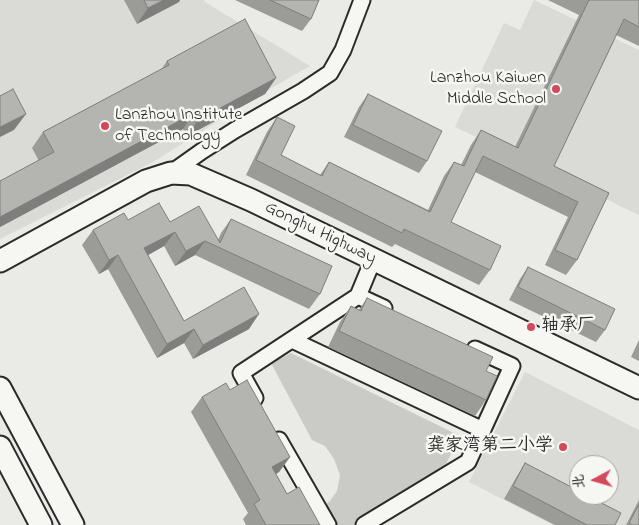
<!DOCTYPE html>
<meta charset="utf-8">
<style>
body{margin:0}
#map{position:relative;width:639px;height:525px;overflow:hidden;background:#eaeae6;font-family:"Indie Flower","LXGW WenKai TC",sans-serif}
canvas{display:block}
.north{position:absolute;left:569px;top:455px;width:50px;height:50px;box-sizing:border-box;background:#f6f6f2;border:1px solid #a5a5a2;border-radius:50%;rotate:264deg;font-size:14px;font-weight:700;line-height:20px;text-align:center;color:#2b2b2b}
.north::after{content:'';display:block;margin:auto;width:18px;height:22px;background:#d1495b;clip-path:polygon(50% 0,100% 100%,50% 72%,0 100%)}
</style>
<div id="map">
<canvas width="639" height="525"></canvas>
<div class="north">北</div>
</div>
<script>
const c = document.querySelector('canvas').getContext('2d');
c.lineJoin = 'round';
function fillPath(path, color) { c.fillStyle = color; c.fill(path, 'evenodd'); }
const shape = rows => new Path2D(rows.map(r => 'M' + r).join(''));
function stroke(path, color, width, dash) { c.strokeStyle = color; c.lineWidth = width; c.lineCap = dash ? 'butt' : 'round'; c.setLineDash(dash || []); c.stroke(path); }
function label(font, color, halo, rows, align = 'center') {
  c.font = font + ' "Indie Flower","LXGW WenKai TC",sans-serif'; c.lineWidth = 5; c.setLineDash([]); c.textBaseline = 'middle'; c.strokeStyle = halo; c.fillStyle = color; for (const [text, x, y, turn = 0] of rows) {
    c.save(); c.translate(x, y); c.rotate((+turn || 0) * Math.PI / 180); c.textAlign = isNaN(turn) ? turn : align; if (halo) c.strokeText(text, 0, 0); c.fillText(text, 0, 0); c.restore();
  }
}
fillPath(shape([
 [0,0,204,0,205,2,310,66,266,91,153,162,0,239],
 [534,0,639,50,639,215,455,127,504,23,520,30],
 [525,372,639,430,639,525,553,525,469,482],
 [579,465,609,465,609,495,579,495]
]), '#dadad6');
fillPath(shape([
 [291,353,460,436,443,470,353,525,336,525,324,506,330,501,337,491,340,475,334,459,325,446,312,440,271,363]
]), '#cacac7');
const street = shape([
 [171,173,202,151,235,130,303,91,330,73,343,50,362,0],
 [358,296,384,308],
 [292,340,483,430],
 [255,398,241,373,358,296,373,260],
 [279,440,328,525],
 [364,525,468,462,512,366,475,349]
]);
const secondary = shape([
 [0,261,146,181,171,173,191,174,251,200,639,388],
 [0,388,73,525],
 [0,447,41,525]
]);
stroke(street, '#2b2b2b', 19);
stroke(secondary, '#2b2b2b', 25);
stroke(street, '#f6f6f2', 15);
stroke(secondary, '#f6f6f2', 21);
fillPath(shape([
 [124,0,180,0,179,2,137,24],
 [235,0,319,0,311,19,302,31],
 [548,0,639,0,639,46,616,35,554,166,609,193,577,260,566,275,545,265,568,217,475,172,451,222,490,270,479,285,395,244,392,247,246,175,267,132,277,117,281,155,320,175,329,162,428,210,444,176,454,162,461,165,471,145,481,130,515,147,579,15],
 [167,61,276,78,265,94,187,136,183,129,0,227,0,181,39,161,32,148,43,132,161,70],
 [368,94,427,161,419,173,344,137,359,107],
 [231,219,320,294,309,309,195,255,175,266,164,246,148,255,184,321,249,329,193,359,184,343,157,358,108,269,99,274,82,245,93,230,128,220,170,222,218,240,221,233],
 [528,267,605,330,596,342,509,300,520,279],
 [367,298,486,371,486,400,475,416,328,347,340,322,351,306,359,310],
 [639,340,639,361,631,357],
 [230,390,290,457,279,472,276,474,287,494,320,525,246,525,243,519,248,513,191,412,202,397],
 [525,463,615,525,555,525,504,499,517,476],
 [639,500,639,525,626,525]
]), '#9b9b98');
fillPath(shape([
 [164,0,180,0,179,2,137,24,148,8],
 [276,78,265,94,187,136,198,120],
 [194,113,183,129,0,227,0,217],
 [26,114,14,130,0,137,0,127],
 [175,232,164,246,134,263,144,248],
 [205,241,195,255,175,266,186,251],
 [118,255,108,269,99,274,109,260],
 [259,314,249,329,193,359,203,345],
 [194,329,184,343,157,358,167,344],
 [290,457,279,472,261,482,272,467]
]), '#7e7e7c');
const building = shape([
 [144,0,164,0,148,8,144,0],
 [270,0,319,0,311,19,270,0],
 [589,0,639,0,639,27,624,19,554,166,609,193,577,260,555,250,578,202,483,156,451,222,501,246,490,270,404,229,402,233,256,160,277,117,295,126,281,155,322,176,329,162,430,212,454,162,464,166,481,130,518,148,589,0],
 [245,19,276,78,198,120,194,113,0,217,0,181,54,152,43,132,169,65,167,61,245,19],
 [13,89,26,114,0,127,0,96,13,89],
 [368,94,442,131,427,161,353,125,368,94],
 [159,203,170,222,199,206,220,243,231,219,332,266,320,294,205,241,186,251,175,232,144,248,184,321,244,287,259,314,203,345,194,329,167,344,118,255,109,260,93,230,124,213,128,220,159,203],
 [528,267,615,309,605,330,518,287,528,267],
 [367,298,493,357,486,371,497,376,486,400,339,331,351,306,361,311,367,298],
 [247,380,290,457,272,467,287,494,299,487,320,525,266,525,254,504,260,500,202,397,226,383,230,390,247,380],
 [525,463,579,491,579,495,586,495,621,513,615,525,587,525,513,486,525,463],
 [639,504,639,525,632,525,629,523,639,504]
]);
fillPath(building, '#b4b4b1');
stroke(building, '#7e7e7c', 1);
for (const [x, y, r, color] of [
 [556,89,5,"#d1495b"],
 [105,126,5,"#d1495b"],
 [531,327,5,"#d1495b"],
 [563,447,5,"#d1495b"]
]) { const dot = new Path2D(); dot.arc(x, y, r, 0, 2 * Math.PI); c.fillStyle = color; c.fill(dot); stroke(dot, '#f6f6f2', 2); }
label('18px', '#2b2b2b', '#f6f6f2', [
 ["Lanzhou Kaiwen",546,79],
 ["Middle School",546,100],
 ["Lanzhou Institute",115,116,"left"],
 ["of Technology",115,137,"left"],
 ["轴承厂",541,327,"left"],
 ["龚家湾第二小学",553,447]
], 'right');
label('18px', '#2b2b2b', '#f6f6f2', [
 ["Gonghu Highway",320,234,26]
]);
</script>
